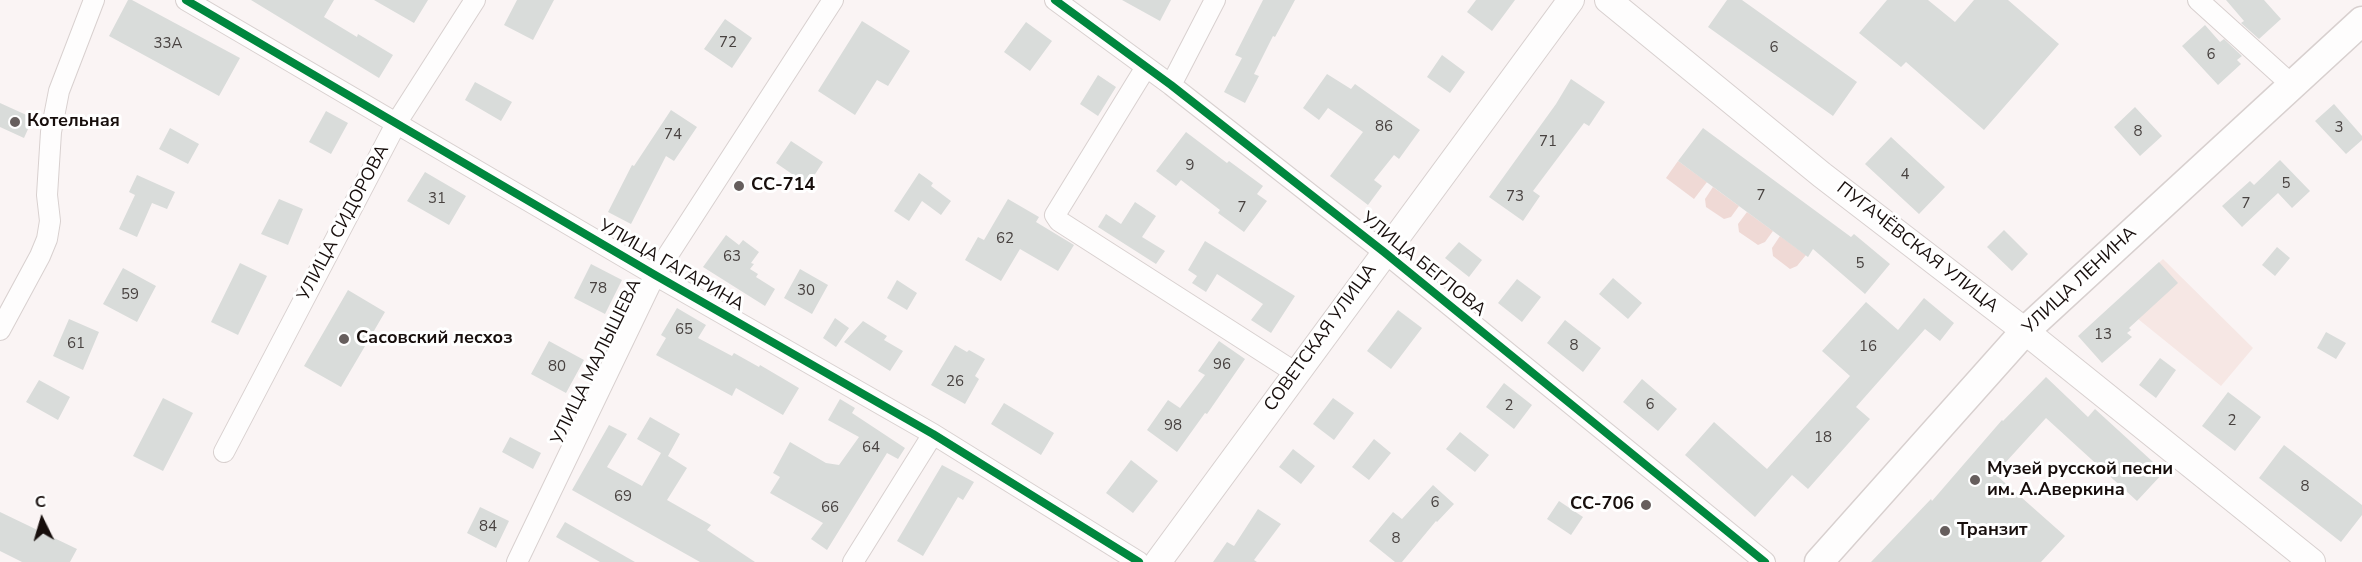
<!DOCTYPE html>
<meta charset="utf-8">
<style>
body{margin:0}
#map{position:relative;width:2362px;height:562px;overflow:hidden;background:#faf4f4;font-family:"Nunito Sans",sans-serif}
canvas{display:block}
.north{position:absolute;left:12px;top:490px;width:60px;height:60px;-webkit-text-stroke:4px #fff;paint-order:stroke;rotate:355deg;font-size:16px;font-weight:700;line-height:24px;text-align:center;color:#170e0c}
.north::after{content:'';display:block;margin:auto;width:21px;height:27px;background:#170e0c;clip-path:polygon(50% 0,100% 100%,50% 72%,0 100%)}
</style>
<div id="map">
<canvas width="2362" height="562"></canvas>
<div class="north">С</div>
</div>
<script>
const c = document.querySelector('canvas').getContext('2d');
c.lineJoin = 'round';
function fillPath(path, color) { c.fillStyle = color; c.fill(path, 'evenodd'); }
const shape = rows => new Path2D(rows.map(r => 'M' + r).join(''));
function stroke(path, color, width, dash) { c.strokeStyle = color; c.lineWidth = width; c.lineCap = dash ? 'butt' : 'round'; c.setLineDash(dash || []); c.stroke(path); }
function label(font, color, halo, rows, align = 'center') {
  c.font = font + ' "Nunito Sans",sans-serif'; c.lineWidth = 6; c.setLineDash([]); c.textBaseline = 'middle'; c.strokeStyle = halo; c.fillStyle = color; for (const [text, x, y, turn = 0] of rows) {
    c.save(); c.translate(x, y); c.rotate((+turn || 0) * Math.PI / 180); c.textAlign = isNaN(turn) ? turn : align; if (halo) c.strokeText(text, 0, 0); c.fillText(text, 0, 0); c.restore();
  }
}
fillPath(shape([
 [2163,259,2253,348,2221,386,2117,302]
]), '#f6e7e4');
fillPath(shape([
 [1678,161,1707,182,1694,199,1666,178],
 [1713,187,1739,206,1731,217,1724,219,1706,207,1705,199],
 [1747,212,1773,231,1765,242,1758,245,1739,232,1738,224],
 [1780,236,1806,255,1797,266,1790,269,1773,256,1772,248]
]), '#efd9d5');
fillPath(shape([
 [128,0,132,0,240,58,219,96,109,36],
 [251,0,334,0,324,17,357,37,358,34,393,55,379,78],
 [374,0,428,0,414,23],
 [517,0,554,0,533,40,504,25],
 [1122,0,1171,0,1160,21],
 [1263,0,1295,0,1275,37,1273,36,1254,74,1259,76,1245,103,1224,92,1242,58,1235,55],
 [1476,0,1515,0,1492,31,1467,12],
 [1727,0,1742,0,1857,82,1833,116,1708,27],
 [1887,0,1928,0,1955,22,1974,0,2008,0,2059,44,1984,130,1906,62,1901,67,1859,33],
 [2226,0,2264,0,2281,19,2259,39,2241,23,2244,21],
 [725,19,752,38,732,68,704,49],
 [862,21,910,51,888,86,877,80,855,115,818,91],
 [1026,22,1052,41,1030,71,1004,52],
 [2205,25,2220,42,2224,39,2242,56,2237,60,2241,64,2218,85,2182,46],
 [1442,55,1465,72,1450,93,1427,77],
 [1327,74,1351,89,1355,84,1420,130,1399,159,1394,155,1374,180,1382,186,1368,205,1330,176,1363,132,1328,108,1319,120,1303,108],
 [1098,75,1116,87,1098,116,1080,104],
 [1571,79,1605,102,1589,126,1584,123,1533,191,1540,196,1523,221,1489,197,1556,104],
 [475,82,512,102,501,121,465,100],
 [0,103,33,118,24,138,0,127],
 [2334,104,2362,136,2362,140,2346,154,2315,121],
 [2135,107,2162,136,2140,156,2114,127],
 [671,110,697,127,674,161,666,156,631,224,608,212,632,165,634,166],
 [326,111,348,123,331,154,309,142],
 [170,128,199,144,188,164,159,149],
 [1703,128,1851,237,1854,234,1890,264,1865,294,1813,249,1808,257,1678,161],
 [1186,132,1227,163,1229,161,1263,186,1257,194,1267,201,1244,232,1218,213,1220,210,1181,180,1176,186,1156,171],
 [1891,137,1945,187,1919,214,1865,164],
 [791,141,823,162,808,185,776,163],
 [2280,160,2310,191,2292,208,2278,193,2242,227,2222,206,2250,181,2254,185],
 [425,172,466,196,449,225,407,201],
 [919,173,933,183,931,186,951,201,941,215,922,201,909,221,894,211],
 [137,175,175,192,167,209,152,203,137,237,119,229,135,195,129,192],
 [279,199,303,209,288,245,261,234],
 [1008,199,1039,217,1036,222,1074,245,1058,271,1020,249,1001,281,965,260,978,237,984,240],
 [1135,202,1156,216,1142,237,1165,251,1156,264,1098,227,1106,214,1121,224],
 [2004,230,2028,254,2012,271,1987,247],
 [726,235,739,245,743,240,759,252,751,263,754,264,750,269,758,274,756,277,775,289,765,306,703,267],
 [1205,241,1295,296,1271,333,1251,320,1263,304,1217,274,1206,292,1192,283,1197,276,1188,270],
 [1459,242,1482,260,1469,277,1445,258],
 [2277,247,2290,258,2275,276,2262,265],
 [2159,262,2178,283,2129,328,2131,330,2127,333,2132,337,2102,363,2078,336],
 [240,263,267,276,238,335,211,322],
 [591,264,622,280,605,314,574,298],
 [123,268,156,286,137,322,103,304],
 [800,269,828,285,812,314,784,298],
 [1613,278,1642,303,1628,319,1599,294],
 [1517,279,1541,297,1522,322,1498,303],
 [897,280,917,293,907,310,887,298],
 [348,290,385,312,341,387,304,366],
 [1924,298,1954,323,1940,341,1925,329,1856,407,1870,419,1808,489,1792,475,1755,517,1685,455,1714,422,1767,469,1850,376,1822,351,1866,302,1898,330],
 [677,308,706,325,698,338,732,356,734,353,759,367,760,365,799,388,783,415,736,388,732,396,656,355,666,338,661,335],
 [1398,310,1422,328,1391,369,1367,351],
 [835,318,849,328,836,347,823,338],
 [69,319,99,332,83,370,53,356],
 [1565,320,1601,348,1583,372,1547,343],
 [863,321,887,336,884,340,903,351,890,371,844,342],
 [2326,332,2346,343,2336,359,2317,348],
 [549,341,584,360,566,393,531,374],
 [1219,341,1245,359,1207,414,1205,413,1177,452,1147,430,1168,400,1180,408,1205,375,1198,371],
 [955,345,967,352,969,350,985,359,975,376,979,379,965,404,931,385],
 [2160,358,2176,370,2156,398,2139,385],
 [2046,377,2088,417,2095,409,2164,472,2137,501,2046,418,1995,474,2065,536,2041,562,1871,562,1931,499,1932,501,2002,420,2003,421],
 [1642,379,1677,409,1658,431,1623,402],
 [39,380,70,397,58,420,26,402],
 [1504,383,1532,405,1514,429,1486,407],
 [2228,392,2261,417,2235,451,2202,426],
 [163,398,193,413,163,471,133,456],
 [1333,398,1354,413,1334,440,1313,424],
 [840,399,855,408,852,413,905,448,898,459,887,453,827,550,811,539,823,523,770,493,780,477,773,473,790,442,826,463,839,465,859,437,828,420],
 [1004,403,1054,433,1041,455,991,424],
 [650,417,680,434,668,456,687,468,667,500,711,525,707,530,755,562,700,562,572,490,609,425,627,434,607,467,642,486,661,453,637,439],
 [1460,432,1489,455,1475,472,1446,449],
 [510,437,541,453,533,469,502,452],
 [1374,439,1391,453,1369,480,1352,467],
 [2284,445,2362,505,2362,515,2341,542,2259,478],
 [1293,449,1315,466,1301,484,1279,467],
 [1131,460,1158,481,1133,513,1106,493],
 [942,465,974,482,963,500,958,497,923,556,897,541],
 [1433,485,1454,504,1437,522,1436,521,1402,562,1395,562,1369,541,1393,512,1402,519],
 [1559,501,1583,517,1571,535,1547,519],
 [480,507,509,521,496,548,467,533],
 [1258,509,1281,524,1254,560,1257,562,1213,562,1227,542,1234,546],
 [0,512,77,549,70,562,22,562,0,551],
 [565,522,635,562,600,562,556,537]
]), '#d9dcda');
const minor = shape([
 [186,0,655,275,933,434,1139,562],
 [1055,0,1171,85,1384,252,1765,562],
 [2198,0,2292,85],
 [1146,67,1055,215,1059,221,1296,373],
 [1171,85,1215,0],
 [0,330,40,256,47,239,50,221,47,195,51,132,59,91,94,0],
 [224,452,397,122,475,0],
 [517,562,655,275,833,0],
 [853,562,933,434]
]);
const tertiary = shape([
 [1608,0,1822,175,2025,331,2312,562],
 [1158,562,1571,0]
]);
const secondary = shape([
 [1819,562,2025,331,2362,21]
]);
stroke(minor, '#d8d0cf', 22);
stroke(tertiary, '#d8d0cf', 28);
stroke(secondary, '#d8d0cf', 31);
stroke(minor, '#fefdfd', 20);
stroke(tertiary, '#fefdfd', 26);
stroke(secondary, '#fefdfd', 28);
stroke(shape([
 [186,0,655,275,933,434,1139,562],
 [1055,0,1171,85,1384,252,1765,562]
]), '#00873e', 8);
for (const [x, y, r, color] of [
 [15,122,6,"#665e5d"],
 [739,186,6,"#665e5d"],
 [344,339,6,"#665e5d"],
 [1975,480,6,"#665e5d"],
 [1646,505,6,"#665e5d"],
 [1945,531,6,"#665e5d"]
]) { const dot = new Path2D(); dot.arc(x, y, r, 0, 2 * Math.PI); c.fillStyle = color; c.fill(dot); stroke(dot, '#fff', 2); }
label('15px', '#484240', null, [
 ["72",728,43],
 ["33А",168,44],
 ["6",1774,48],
 ["6",2211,55],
 ["86",1384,127],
 ["3",2339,128],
 ["8",2138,132],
 ["74",673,135],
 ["71",1548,142],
 ["9",1190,166],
 ["4",1905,175],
 ["5",2286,184],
 ["7",1761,196],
 ["73",1515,197],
 ["31",437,199],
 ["7",2246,204],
 ["7",1242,208],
 ["62",1005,239],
 ["63",732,257],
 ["5",1860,264],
 ["78",598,289],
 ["30",806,291],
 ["59",130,295],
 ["65",684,330],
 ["13",2103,335],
 ["61",76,344],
 ["8",1574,346],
 ["16",1868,347],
 ["96",1222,365],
 ["80",557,367],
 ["26",955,382],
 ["6",1650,405],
 ["2",1509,406],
 ["2",2232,421],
 ["98",1173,426],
 ["18",1823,438],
 ["64",871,448],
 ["8",2305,487],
 ["69",623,497],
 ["6",1435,503],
 ["66",830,508],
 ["84",488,527],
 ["8",1396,539]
]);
label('bold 18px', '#170e0c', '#fff', [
 ["Котельная",27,122],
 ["СС-714",751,186],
 ["Сасовский лесхоз",356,339],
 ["Музей русской песни",1987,470],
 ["им. А.Аверкина",1987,491],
 ["СС-706",1634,505,"right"],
 ["Транзит",1957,531]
], 'left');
label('18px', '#170e0c', '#fff', [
 ["УЛИЦА СИДОРОВА",344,223,-62],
 ["ПУГАЧЁВСКАЯ УЛИЦА",1917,248,38],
 ["УЛИЦА БЕГЛОВА",1423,265,39],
 ["УЛИЦА ГАГАРИНА",671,266,30],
 ["УЛИЦА ЛЕНИНА",2080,281,-43],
 ["СОВЕТСКАЯ УЛИЦА",1321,338,-54],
 ["УЛИЦА МАЛЫШЕВА",597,362,-64]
]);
</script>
